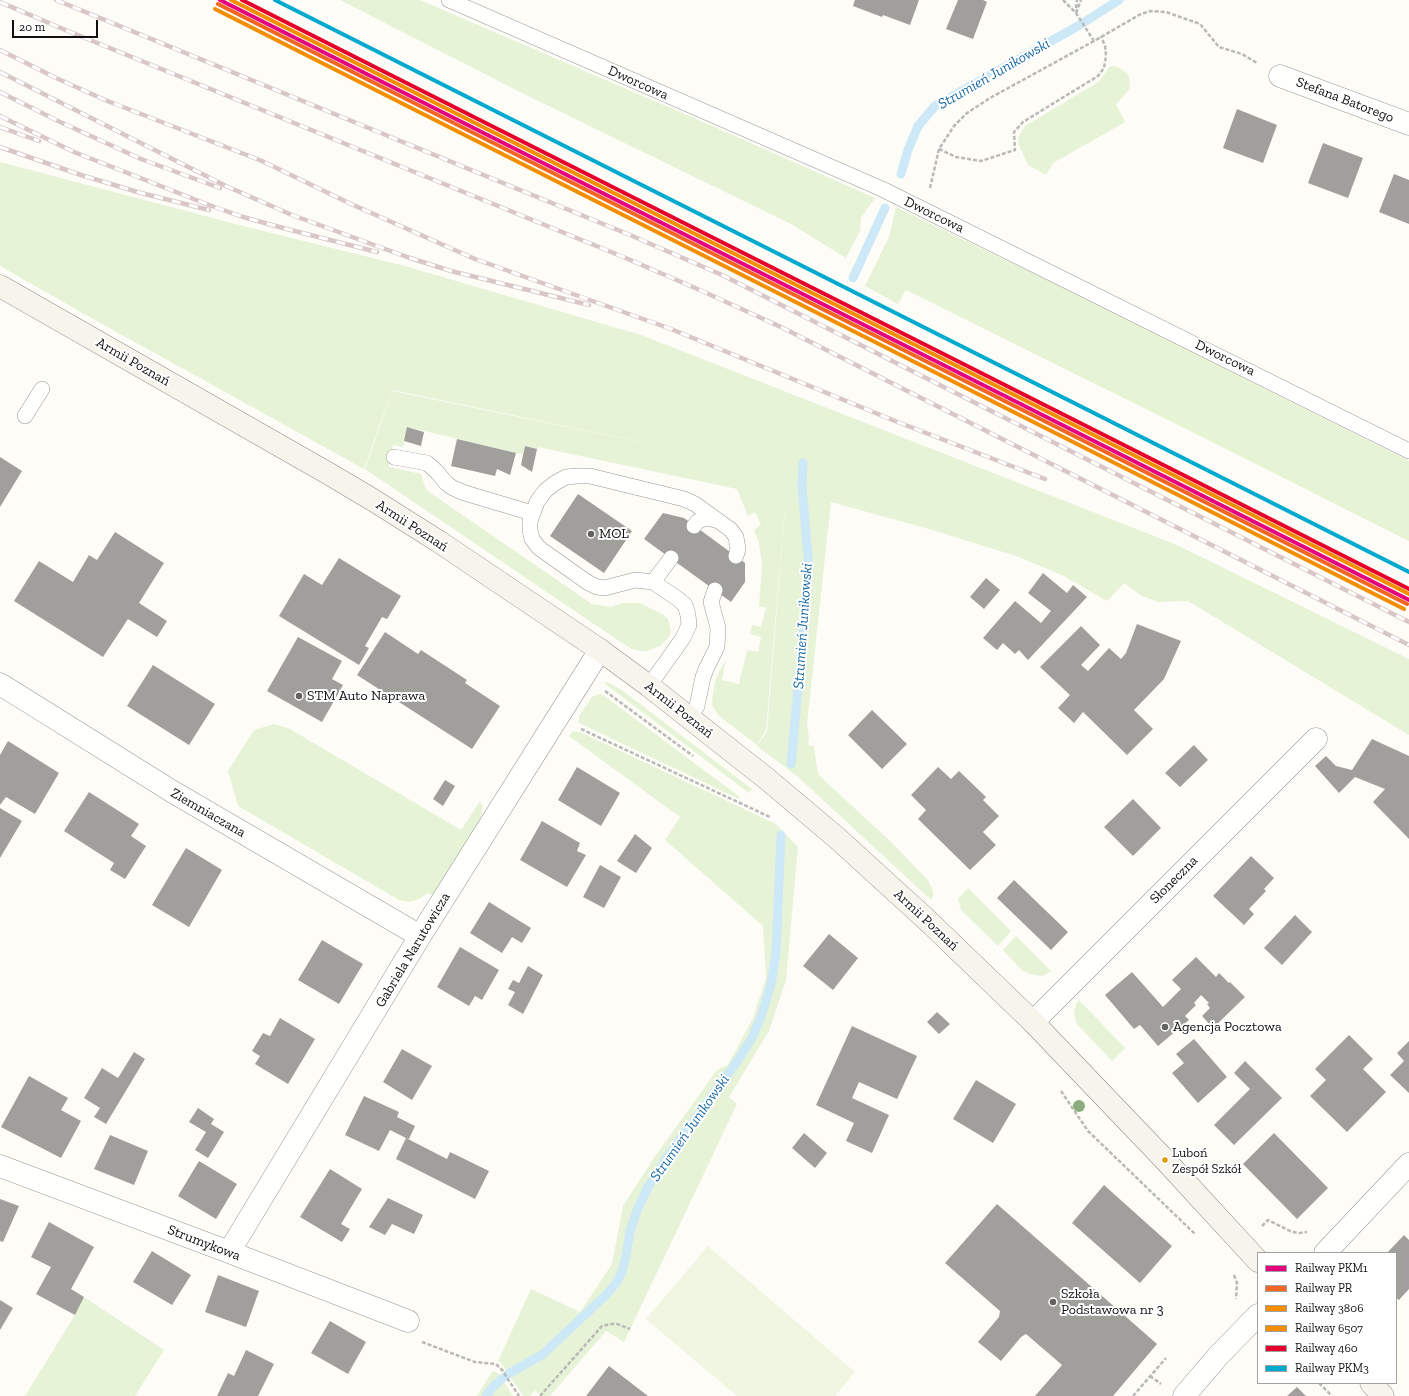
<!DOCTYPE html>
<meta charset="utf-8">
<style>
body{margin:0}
#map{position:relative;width:1409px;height:1396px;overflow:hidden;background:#fdfcf7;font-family:"Zilla Slab",serif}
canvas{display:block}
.legend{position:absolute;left:1257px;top:1252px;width:140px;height:132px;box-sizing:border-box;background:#fff;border:1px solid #a0a0a0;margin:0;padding:5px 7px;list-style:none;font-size:12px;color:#111}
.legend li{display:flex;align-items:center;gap:8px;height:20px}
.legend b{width:20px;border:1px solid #a0a0a0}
.scale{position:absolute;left:12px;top:20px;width:86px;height:18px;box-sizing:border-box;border:2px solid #111;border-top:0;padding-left:5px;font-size:12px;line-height:14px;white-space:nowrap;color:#111;-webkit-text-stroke:3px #fff;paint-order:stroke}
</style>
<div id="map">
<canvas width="1409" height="1396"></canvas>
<ul class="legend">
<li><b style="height:5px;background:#e5007d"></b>Railway PKM1</li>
<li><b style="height:5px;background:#f26522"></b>Railway PR</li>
<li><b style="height:5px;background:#f38e01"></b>Railway 3806</li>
<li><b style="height:5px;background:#f38e01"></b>Railway 6507</li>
<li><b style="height:5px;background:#e4002b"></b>Railway 460</li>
<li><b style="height:5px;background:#00a9ce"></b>Railway PKM3</li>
</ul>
<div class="scale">20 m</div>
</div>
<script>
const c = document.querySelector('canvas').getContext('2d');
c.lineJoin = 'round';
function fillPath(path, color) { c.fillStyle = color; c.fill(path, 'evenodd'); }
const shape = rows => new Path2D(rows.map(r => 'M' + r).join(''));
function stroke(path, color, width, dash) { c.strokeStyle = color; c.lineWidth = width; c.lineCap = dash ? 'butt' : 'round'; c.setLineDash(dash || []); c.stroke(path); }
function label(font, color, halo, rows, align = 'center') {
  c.font = font + ' "Zilla Slab",serif'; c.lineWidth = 4; c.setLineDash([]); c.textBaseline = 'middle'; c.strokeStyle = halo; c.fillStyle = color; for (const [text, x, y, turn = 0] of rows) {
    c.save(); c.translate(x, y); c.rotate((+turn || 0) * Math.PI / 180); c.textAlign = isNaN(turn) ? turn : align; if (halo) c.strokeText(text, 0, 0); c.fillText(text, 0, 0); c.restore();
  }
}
fillPath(shape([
 [340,0,420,0,710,125,875,198,861,218,860,231,846,258,791,224,524,94],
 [1115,66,1121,69,1128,74,1130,82,1129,90,1116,104,1125,122,1053,163,1046,175,1028,165,1018,143,1019,136,1025,126,1100,81,1109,67],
 [0,162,251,228,405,266,641,335,1177,545,1409,659,1409,735,1188,601,1158,602,1140,595,1124,583,1107,601,1064,576,1016,556,929,529,831,502,807,724,809,738,808,745,814,746,817,768,819,775,824,780,889,840,928,880,933,891,933,896,931,900,797,776,757,746,767,731,788,472,766,730,757,745,719,716,713,707,712,701,715,681,720,670,726,660,722,680,739,684,747,650,758,652,761,637,750,634,752,625,761,627,766,608,759,606,762,565,759,543,754,530,761,525,755,512,748,516,737,489,538,447,537,449,525,446,523,454,516,453,408,427,403,447,393,445,389,467,421,474,425,487,429,492,592,604,611,607,622,603,640,603,664,615,668,619,671,631,669,637,660,646,646,651,640,651,632,649,622,643,365,469,392,391,719,458,392,390,364,469,86,315,0,266],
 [896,207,1053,283,1409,461,1409,541,1186,429,906,290,898,304,865,286,889,237],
 [608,682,623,691,752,789,749,793,604,683],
 [599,694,603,695,740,797,739,799,579,723,579,716,592,697],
 [274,724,290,729,461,830,480,801,483,806,481,818,433,895,428,893,419,899,409,902,399,900,238,806,228,771,254,730],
 [573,731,580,732,776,824,798,847,786,980,769,1031,729,1097,737,1104,624,1342,606,1331,550,1396,541,1396,535,1390,530,1396,523,1396,501,1363,498,1361,531,1289,580,1312,612,1264,623,1206,656,1155,717,1070,728,1065,753,1018,766,978,763,926,665,840,680,817,569,736],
 [968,888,1011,931,998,946,961,910,958,899],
 [1016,936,1051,971,1045,975,1040,976,1030,974,1022,970,1003,950],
 [1079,1000,1125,1048,1112,1061,1077,1024,1075,1019,1074,1013,1076,1004],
 [84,1297,164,1350,135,1396,25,1396,75,1315],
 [493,1371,498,1373,513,1396,477,1396]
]), '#e7f3d7');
fillPath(shape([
 [708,1246,855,1372,835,1396,737,1396,646,1319]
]), '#f0f6e1');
stroke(shape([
 [901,174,908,150,918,126,935,106,1078,26,1119,0],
 [853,278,885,208],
 [791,764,809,569,802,486,803,463],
 [508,1374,542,1355,607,1294,616,1283,622,1272,626,1256,630,1231,638,1208,648,1187,667,1157,736,1063,752,1038,762,1014,771,984,776,954,781,835],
 [486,1396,493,1387,503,1378]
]), '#cde8f7', 9);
fillPath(shape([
 [855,0,919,0,910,25,883,15,882,17,853,6],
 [958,0,983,0,987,2,973,39,946,29],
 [1237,109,1277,125,1263,163,1223,148],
 [1323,143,1363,158,1348,198,1308,183],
 [1394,174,1409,180,1409,224,1379,212],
 [407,427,424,432,421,446,404,441],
 [457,439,516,453,510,475,497,469,495,476,451,466],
 [525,446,537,449,532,472,521,465],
 [0,457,22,471,0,507],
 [578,494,632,531,604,573,550,536],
 [663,513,684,518,745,563,745,582,731,602,644,539],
 [115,532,164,563,139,603,167,621,157,637,128,619,103,657,14,601,39,561,73,582,89,555,97,560],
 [339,558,401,596,387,619,382,617,365,646,369,648,359,665,279,616,304,574,322,585],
 [1043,573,1067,593,1073,585,1087,597,1028,660,1019,650,1015,654,1003,643,997,650,983,638,1015,601,1041,623,1051,611,1028,593],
 [986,578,1000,590,984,609,970,597],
 [1137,624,1181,641,1164,679,1134,710,1153,729,1127,755,1083,712,1074,723,1058,708,1070,695,1040,667,1081,626,1100,645,1081,665,1088,671,1109,648,1121,659,1126,653],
 [385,632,418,654,421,650,467,680,465,683,500,706,472,749,357,675],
 [298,637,342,661,332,679,343,685,322,722,267,691],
 [153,665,215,704,189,745,127,706],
 [872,710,907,744,882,769,848,735],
 [1372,739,1409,756,1409,839,1373,802,1385,789,1355,777,1339,793,1315,766,1326,756,1336,766,1352,770],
 [8,741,59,773,35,814,6,797,0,805,0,755],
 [1194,745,1208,760,1180,787,1165,773],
 [577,767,620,793,601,826,558,800],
 [938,767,951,779,959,771,986,797,983,800,999,816,983,832,996,845,970,870,918,819,926,810,911,795],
 [445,780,455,786,443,806,433,799],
 [89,792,139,824,131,836,146,846,125,879,110,870,114,863,64,831],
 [1133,799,1161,828,1133,856,1104,827],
 [0,808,22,821,0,858],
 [542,821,580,843,577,851,586,855,567,887,520,860],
 [635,834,652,848,636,873,617,861],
 [186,848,222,870,189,927,152,905],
 [1251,856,1274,878,1264,889,1266,891,1249,909,1254,914,1244,925,1213,896],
 [600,865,621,877,604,908,583,897],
 [1014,880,1068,932,1051,950,997,898],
 [489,902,531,928,522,943,512,937,502,953,470,933],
 [1295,915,1312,932,1282,965,1264,948],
 [829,934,858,958,833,990,803,966],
 [322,940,363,964,339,1004,298,980],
 [460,947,499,970,482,1000,475,996,469,1006,437,987],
 [1196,957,1216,977,1219,973,1229,983,1230,982,1245,997,1213,1028,1202,1016,1210,1008,1207,1004,1209,1003,1201,995,1194,1003,1196,1005,1185,1016,1189,1020,1158,1046,1140,1025,1134,1029,1105,995,1132,972,1163,1007,1181,989,1172,980],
 [528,966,543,975,523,1014,508,1005,515,992,508,989,513,980,519,983],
 [937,1012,950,1024,939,1034,927,1022],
 [280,1018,315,1039,288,1084,255,1064,260,1056,252,1051,263,1033,270,1036],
 [852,1026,917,1056,897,1099,859,1082,852,1098,889,1115,872,1153,846,1141,854,1123,816,1105],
 [1349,1035,1373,1059,1363,1069,1386,1092,1347,1132,1310,1096,1326,1080,1315,1069],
 [1194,1039,1227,1077,1198,1103,1172,1073,1184,1063,1176,1054],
 [1409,1041,1409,1093,1390,1075,1404,1061,1397,1053],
 [402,1049,432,1066,412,1100,383,1082],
 [134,1052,145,1059,106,1124,94,1117,100,1108,84,1098,102,1068,118,1078],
 [1245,1061,1282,1098,1234,1145,1214,1125,1250,1089,1234,1073],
 [29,1076,68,1098,61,1110,81,1121,61,1158,1,1127],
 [976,1080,1016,1104,993,1143,953,1119],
 [364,1096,399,1112,397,1117,415,1126,409,1139,406,1138,447,1159,450,1152,489,1171,475,1199,396,1159,406,1138,390,1130,379,1151,345,1135],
 [198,1108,214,1119,211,1124,224,1132,208,1158,195,1150,206,1132,189,1122],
 [804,1133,827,1153,815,1168,792,1148],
 [1274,1133,1328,1188,1297,1219,1243,1164],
 [110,1135,148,1151,134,1185,94,1169],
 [199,1161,237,1184,216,1219,178,1196],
 [330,1169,362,1189,341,1224,350,1229,342,1242,300,1217],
 [1104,1185,1172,1246,1140,1283,1072,1223],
 [388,1198,423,1215,414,1234,392,1224,385,1235,369,1227],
 [0,1199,19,1206,3,1242,0,1241],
 [997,1204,1157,1344,1113,1396,1035,1396,1062,1365,1026,1334,1021,1337,1001,1361,978,1342,999,1317,1000,1311,945,1263],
 [49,1222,94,1247,71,1289,84,1297,75,1315,36,1294,51,1267,31,1257],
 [1404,1235,1409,1240,1409,1289,1399,1300,1396,1298,1396,1253,1387,1253],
 [152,1251,191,1275,172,1305,133,1282],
 [218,1275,259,1291,246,1327,205,1312],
 [0,1300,13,1308,0,1330],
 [330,1321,366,1342,348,1374,311,1353],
 [246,1350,274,1364,258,1396,217,1396,228,1373,234,1376],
 [609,1366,648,1396,586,1396],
 [1297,1387,1306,1396,1287,1396]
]), '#a19f9c');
const service = shape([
 [449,0,882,189,1409,451],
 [25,416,42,389],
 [394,457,427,463,437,472,446,483,453,488,465,493,532,513],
 [694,526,698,521,704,519,711,519,719,521],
 [653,582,671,558],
 [649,686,683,638,689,625,688,615,685,605,678,599,653,582,635,580,605,588,597,587,587,582,539,548,532,539,530,530,530,521,537,502,545,491,555,483,566,477,577,476,590,476,684,499,695,504,731,530,736,537,738,549,736,556],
 [690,718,697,706,703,677,707,667,717,647,718,628,711,602,715,590]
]);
const minor = shape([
 [1280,76,1409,124],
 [0,684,173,792,420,936],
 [1033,1022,1316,739],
 [0,1166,229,1252,408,1321],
 [229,1252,420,936,600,650],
 [1184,1396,1219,1355,1258,1315]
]);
const tertiary = shape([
 [1325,1253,1409,1164]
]);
const secondary = shape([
 [0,286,331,475,373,500,438,541,600,650,649,686,767,779,837,838,927,920,1033,1022,1165,1160,1258,1261],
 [1371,1383,1383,1396]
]);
stroke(service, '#979795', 16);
stroke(minor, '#979795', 23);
stroke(tertiary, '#979795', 23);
stroke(secondary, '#8e8d8b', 23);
stroke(shape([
 [1063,0,1076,13,1094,41,1139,15,1150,11,1166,12,1200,24,1219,47,1242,54,1257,63],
 [1076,8,1077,0],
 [1076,13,1081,0],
 [939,149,956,157,981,161,1015,150,1014,132,1023,122,1098,76,1104,68,1106,56,1105,46,1101,36],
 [930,188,939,149,954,126,967,113,990,98,1094,41],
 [605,691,693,756],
 [581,729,770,817],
 [1061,1091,1088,1131,1195,1234],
 [1262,1226,1268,1220,1292,1232,1300,1233,1307,1232],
 [1234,1275,1237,1283,1236,1299],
 [422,1342,475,1362,496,1364,502,1370,519,1396],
 [1150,1376,1161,1384],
 [1319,1383,1332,1396],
 [540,1396,602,1326,611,1324,617,1324,630,1329],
 [1133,1396,1166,1358]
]), '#b9b9b8', 2.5, [4, 2]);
stroke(service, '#fffffe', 15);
stroke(minor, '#fffffe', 22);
stroke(tertiary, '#fffffe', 22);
stroke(secondary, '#f6f4eb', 22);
const rail = shape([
 [56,0,630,235,722,275,1409,622],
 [0,2,63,29,621,256,702,291,781,327,1409,645],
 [0,50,56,78,105,100,262,161,351,204,475,259,671,329,895,421,1045,479],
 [0,72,226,186,292,215,407,257,451,271,589,305],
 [0,92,58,121,141,159,220,188],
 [0,116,74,152,209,205,243,217,283,228,377,252],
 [0,127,39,141],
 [0,147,81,175,141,193,209,210]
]);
stroke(rail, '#d9c6c7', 4.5);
stroke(rail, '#fff', 3, [9]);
stroke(shape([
 [220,0,1409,600]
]), '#e5007d', 4);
stroke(shape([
 [218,4,1407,604]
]), '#f26522', 4);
stroke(shape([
 [231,0,1409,594]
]), '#f38e01', 4);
stroke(shape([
 [215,9,1404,609]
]), '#f38e01', 4);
stroke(shape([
 [242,0,1409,589]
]), '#e4002b', 4);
stroke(shape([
 [275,0,1409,572]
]), '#00a9ce', 4);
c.fillStyle = '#8cac80';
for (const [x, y] of [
 [1079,1106]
]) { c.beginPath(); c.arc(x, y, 6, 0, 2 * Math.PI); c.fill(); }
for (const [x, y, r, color] of [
 [591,534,4,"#646362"],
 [299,696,4,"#646362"],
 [1165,1027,4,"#646362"],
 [1165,1160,3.5,"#e09702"],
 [1053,1302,4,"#646362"]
]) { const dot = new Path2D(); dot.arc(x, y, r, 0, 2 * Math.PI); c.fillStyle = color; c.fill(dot); stroke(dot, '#fff', 1.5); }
label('13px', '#111', '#fff', [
 ["Luboń",1172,1153],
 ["Zespół Szkół",1172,1169]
], 'left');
label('14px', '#111', '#fff', [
 ["Dworcowa",638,83,24],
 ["Stefana Batorego",1345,100,21],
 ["Dworcowa",934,215,26],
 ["Dworcowa",1225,358,26],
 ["Armii Poznań",133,362,30],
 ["Armii Poznań",412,526,33],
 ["Armii Poznań",679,710,38],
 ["Ziemniaczana",208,813,30],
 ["Słoneczna",1174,880,-45],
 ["Armii Poznań",926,920,43],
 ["Gabriela Narutowicza",413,950,-59],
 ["Strumykowa",204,1243,21]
]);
label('14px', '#111', '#fff', [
 ["MOL",599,534],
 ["STM Auto Naprawa",307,696],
 ["Agencja Pocztowa",1173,1027],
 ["Szkoła",1061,1294],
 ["Podstawowa nr 3",1061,1310]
], 'left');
label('italic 15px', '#1768a6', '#fff', [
 ["Strumień Junikowski",994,74,-30],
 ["Strumień Junikowski",803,626,-86],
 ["Strumień Junikowski",690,1128,-55]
]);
</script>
